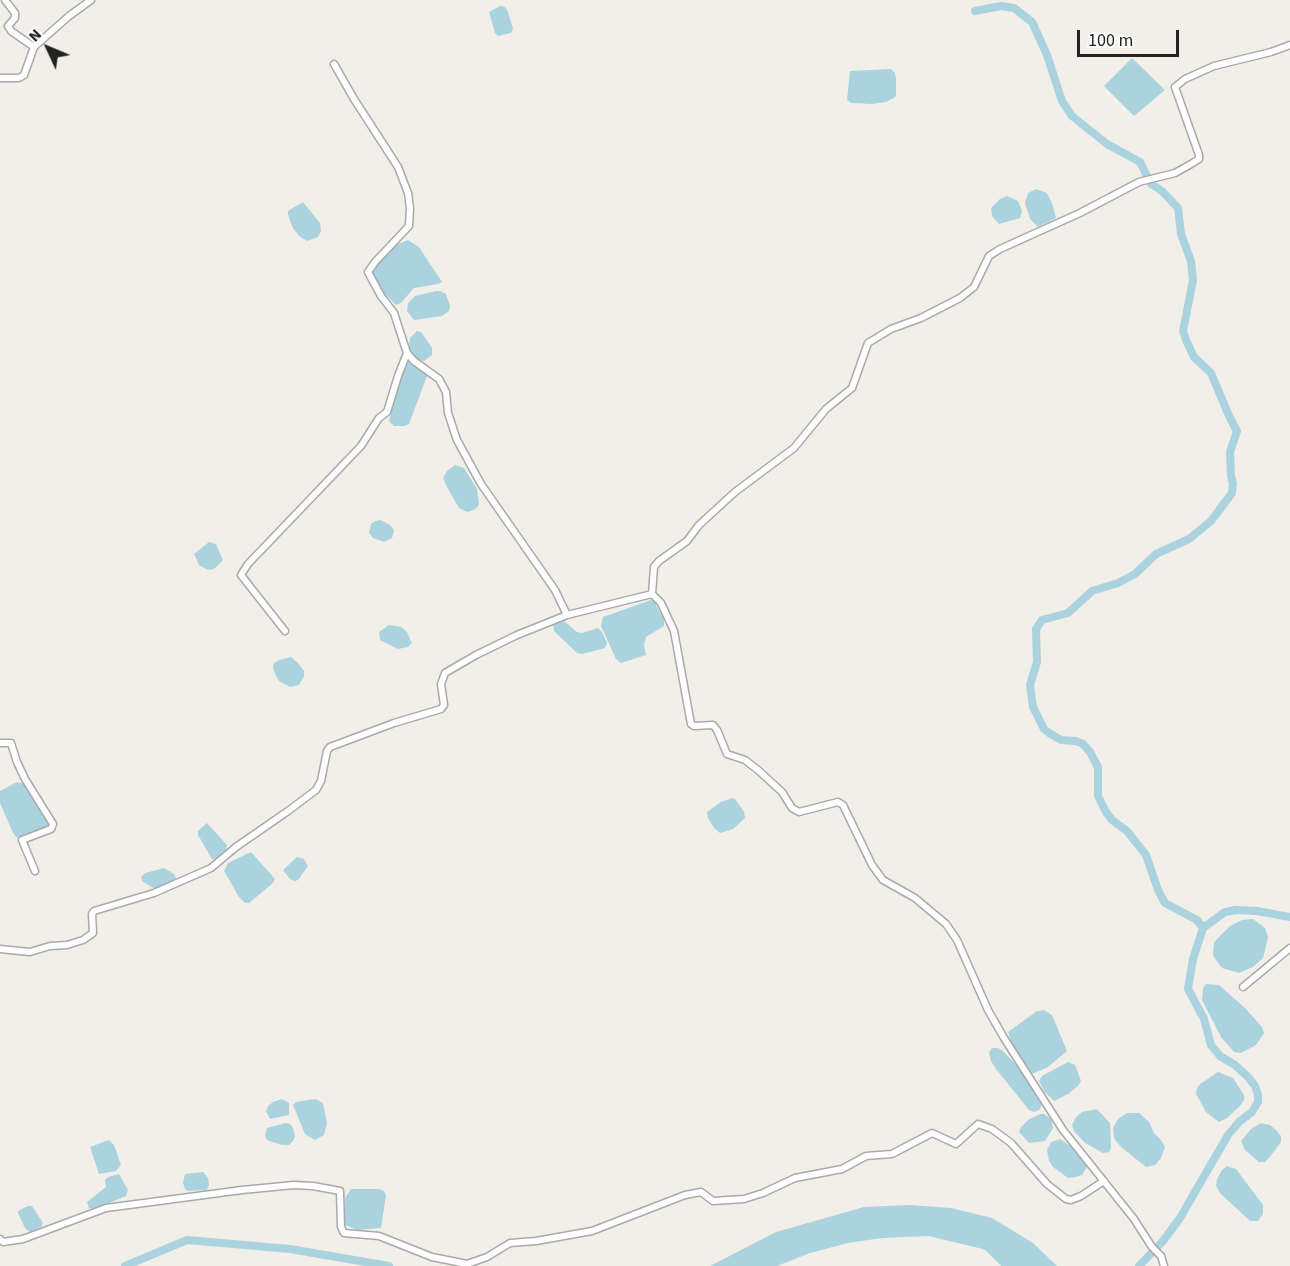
<!DOCTYPE html>
<style>
body{margin:0}
#map{position:relative;width:1290px;height:1266px;overflow:hidden;background:#f2efe9;font-family:"Source Sans 3",sans-serif}
canvas{display:block}
.north{position:absolute;left:18px;top:18px;width:60px;height:60px;-webkit-text-stroke:4px #fff;paint-order:stroke;rotate:314deg;font-size:16px;font-weight:700;line-height:24px;text-align:center;color:#222}
.north::after{content:'';display:block;margin:auto;width:21px;height:27px;background:#222;clip-path:polygon(50% 0,100% 100%,50% 72%,0 100%)}
.scale{position:absolute;left:1077px;top:30px;width:102px;height:27px;box-sizing:border-box;border:3px solid #222;border-top:0;padding-left:8px;font-size:18px;line-height:21px;white-space:nowrap;color:#222;-webkit-text-stroke:4px #fff;paint-order:stroke}
</style>
<div id="map">
<canvas width="1290" height="1266"></canvas>
<div class="north">N</div>
<div class="scale">100 m</div>
</div>
<script>
const c = document.querySelector('canvas').getContext('2d');
c.lineJoin = 'round';
function fillPath(path, color) { c.fillStyle = color; c.fill(path, 'evenodd'); }
const shape = rows => new Path2D(rows.map(r => 'M' + r).join(''));
function stroke(path, color, width, dash) { c.strokeStyle = color; c.lineWidth = width; c.lineCap = dash ? 'butt' : 'round'; c.setLineDash(dash || []); c.stroke(path); }
fillPath(shape([
 [500,6,505,7,508,12,513,29,511,33,498,36,495,33,489,12],
 [1132,58,1165,90,1134,116,1104,86],
 [891,69,895,73,896,78,896,96,894,98,886,102,872,104,851,103,847,100,850,71],
 [1036,189,1047,193,1052,203,1056,218,1038,227,1030,219,1025,203,1028,193],
 [1007,196,1018,201,1022,211,1020,218,999,224,992,216,991,208,1000,199],
 [303,202,320,223,321,231,318,237,307,241,299,236,293,228,288,215,288,211],
 [408,240,419,247,442,282,438,284,414,288,401,303,396,305,381,290,370,273,389,251,398,244],
 [436,291,440,291,446,294,450,306,449,311,442,316,414,320,407,311,408,303,415,296],
 [417,331,421,332,432,348,432,355,424,361,418,360,412,355,409,347,410,338],
 [408,359,417,366,427,376,409,424,405,426,394,426,389,421,391,413,398,384,406,360],
 [455,465,464,468,477,489,479,505,474,510,467,512,459,508,446,485,443,478,447,471],
 [381,520,390,525,394,530,392,538,384,542,373,538,369,533,371,524,375,521],
 [209,542,216,544,223,560,214,569,208,570,199,565,194,554],
 [651,600,655,603,664,620,664,626,646,637,644,645,646,655,621,663,616,659,601,626,603,617],
 [564,621,577,632,582,633,598,628,602,632,607,643,605,648,582,654,577,653,554,631,553,625,556,622],
 [389,625,401,627,407,632,412,643,408,647,398,649,380,640,379,632],
 [291,657,298,663,304,671,304,676,299,685,290,687,279,681,275,674,273,667,274,663,279,660],
 [17,782,25,784,51,824,48,827,20,838,16,837,12,831,0,803,0,791],
 [732,798,735,799,744,812,745,818,733,829,720,833,714,828,708,818,707,812,721,802],
 [207,823,227,845,226,850,217,859,212,859,198,835,198,831],
 [251,852,275,879,273,883,249,903,245,903,239,897,224,871,228,863],
 [297,857,304,859,308,866,298,880,295,881,290,879,283,870],
 [164,868,174,874,176,878,172,883,155,889,142,881,141,877,145,873],
 [1253,919,1265,928,1268,937,1263,958,1253,967,1239,973,1222,968,1213,956,1214,942,1230,926,1242,920],
 [1206,984,1219,985,1245,1008,1262,1027,1264,1033,1256,1045,1241,1053,1234,1052,1221,1037,1202,1000,1203,988],
 [1044,1010,1052,1015,1067,1051,1048,1067,1032,1074,1013,1047,1008,1032,1037,1011],
 [992,1048,998,1048,1003,1051,1017,1066,1040,1100,1042,1105,1039,1110,1034,1112,1029,1110,996,1069,991,1061,989,1052],
 [1068,1062,1075,1065,1081,1081,1078,1086,1068,1094,1054,1101,1044,1091,1039,1081,1042,1076],
 [1218,1072,1233,1078,1244,1095,1244,1100,1240,1106,1227,1118,1219,1122,1206,1112,1196,1094,1197,1088,1200,1084],
 [282,1099,289,1103,289,1115,270,1119,266,1111,268,1106,273,1102],
 [315,1099,323,1103,327,1123,324,1135,315,1140,305,1134,293,1105,296,1102],
 [1097,1109,1110,1123,1111,1148,1109,1152,1103,1153,1085,1143,1074,1131,1072,1125,1076,1117,1082,1112],
 [1127,1113,1139,1113,1149,1122,1154,1133,1161,1140,1165,1147,1161,1158,1155,1165,1146,1167,1121,1147,1114,1138,1113,1128,1118,1119],
 [1040,1114,1044,1114,1051,1119,1053,1128,1045,1141,1029,1143,1019,1132,1021,1127,1028,1120],
 [286,1123,290,1124,293,1128,295,1137,293,1141,289,1145,282,1145,267,1140,265,1136,267,1128],
 [1261,1123,1270,1125,1276,1130,1281,1136,1281,1142,1269,1158,1265,1162,1259,1162,1245,1150,1241,1141,1251,1129],
 [1060,1139,1078,1151,1085,1161,1087,1167,1082,1175,1076,1177,1068,1178,1053,1167,1049,1161,1047,1150,1051,1142],
 [109,1140,114,1145,121,1165,116,1171,99,1174,90,1147],
 [1227,1166,1236,1169,1263,1205,1263,1214,1258,1221,1250,1221,1220,1193,1216,1186,1217,1179,1222,1170],
 [203,1172,208,1178,209,1185,207,1190,188,1191,185,1189,183,1183,185,1174],
 [119,1174,128,1190,126,1196,95,1209,89,1208,87,1202,106,1187,105,1180,108,1177],
 [351,1189,379,1189,384,1191,386,1195,381,1228,358,1230,345,1225,345,1198],
 [910,1205,951,1208,992,1218,1033,1243,1057,1266,1010,1266,1002,1259,983,1249,928,1236,882,1238,848,1243,810,1253,777,1266,710,1266,776,1232,864,1207],
 [28,1206,32,1206,43,1223,41,1227,30,1232,25,1228,18,1213,18,1211]
]), '#aad3df');
stroke(shape([
 [975,11,1001,6,1014,8,1032,22,1047,55,1062,101,1072,116,1107,144,1140,162,1151,184,1162,191,1178,208,1181,234,1191,261,1193,280,1183,331,1186,340,1194,357,1211,373,1229,416,1237,431,1230,452,1231,476,1233,484,1232,493,1211,521,1189,539,1156,554,1135,574,1118,583,1092,591,1068,613,1042,620,1036,629,1037,662,1030,685,1033,707,1044,729,1049,733,1061,740,1076,741,1083,744,1090,752,1098,767,1098,796,1106,812,1112,820,1127,831,1146,855,1158,890,1165,903,1197,920,1203,928,1193,959,1188,989,1204,1019,1211,1045,1220,1056,1235,1065,1248,1077,1255,1086,1258,1095,1258,1102,1252,1112,1239,1122,1228,1135,1180,1218,1163,1241,1139,1266],
 [1203,928,1225,912,1236,910,1257,911,1290,917],
 [990,1249,1007,1266],
 [125,1266,187,1240,290,1249,389,1266]
]), '#aad3df', 8);
const minor = shape([
 [5,0,15,13,15,18,8,26,11,31,34,47],
 [334,64,354,99,398,167,408,193,410,208,409,226,375,262,368,272,381,296,394,313,407,353,414,361,439,379,446,392,448,413,457,440,481,484,555,590,567,615],
 [0,78,19,78,24,75,34,47,69,16,91,0],
 [652,594,661,603,674,631,691,724,694,726,713,725,717,730,727,754,745,760,758,770,782,792,792,808,799,812,838,802,843,805,872,865,883,880,915,898,946,924,957,940,988,1010,1004,1038,1063,1130,1134,1219,1152,1247,1161,1256,1164,1266],
 [285,631,241,575,248,564,361,446,379,418,387,412,398,376,407,353],
 [0,743,11,743,17,762,25,779,53,824,51,829,22,840,35,871],
 [0,949,30,952,50,946,67,945,83,940,93,933,92,914,94,911,154,893,211,868,236,847,288,811,316,790,321,781,327,751,330,747,394,723,441,709,444,705,441,684,445,673,476,655,517,635,567,615,652,594,654,567,659,561,687,541,699,525,735,492,794,448,826,409,852,388,868,343,891,329,921,318,960,298,974,287,989,256,1000,249,1080,213,1139,182,1175,173,1191,164,1199,159,1199,155,1175,87,1185,79,1214,66,1271,52,1290,45],
 [1243,987,1290,948],
 [0,1239,3,1242,23,1239,106,1208,242,1190,294,1185,313,1186,340,1191,341,1227,344,1233,379,1236,432,1257,467,1264,487,1257,510,1243,536,1241,592,1231,685,1195,701,1192,713,1201,744,1199,763,1193,795,1178,842,1169,866,1156,892,1154,932,1133,956,1144,978,1124,992,1129,1011,1143,1047,1184,1066,1199,1071,1200,1081,1196,1104,1181]
]);
stroke(minor, '#a9a9a9', 9);
stroke(minor, '#fff', 6);
</script>
